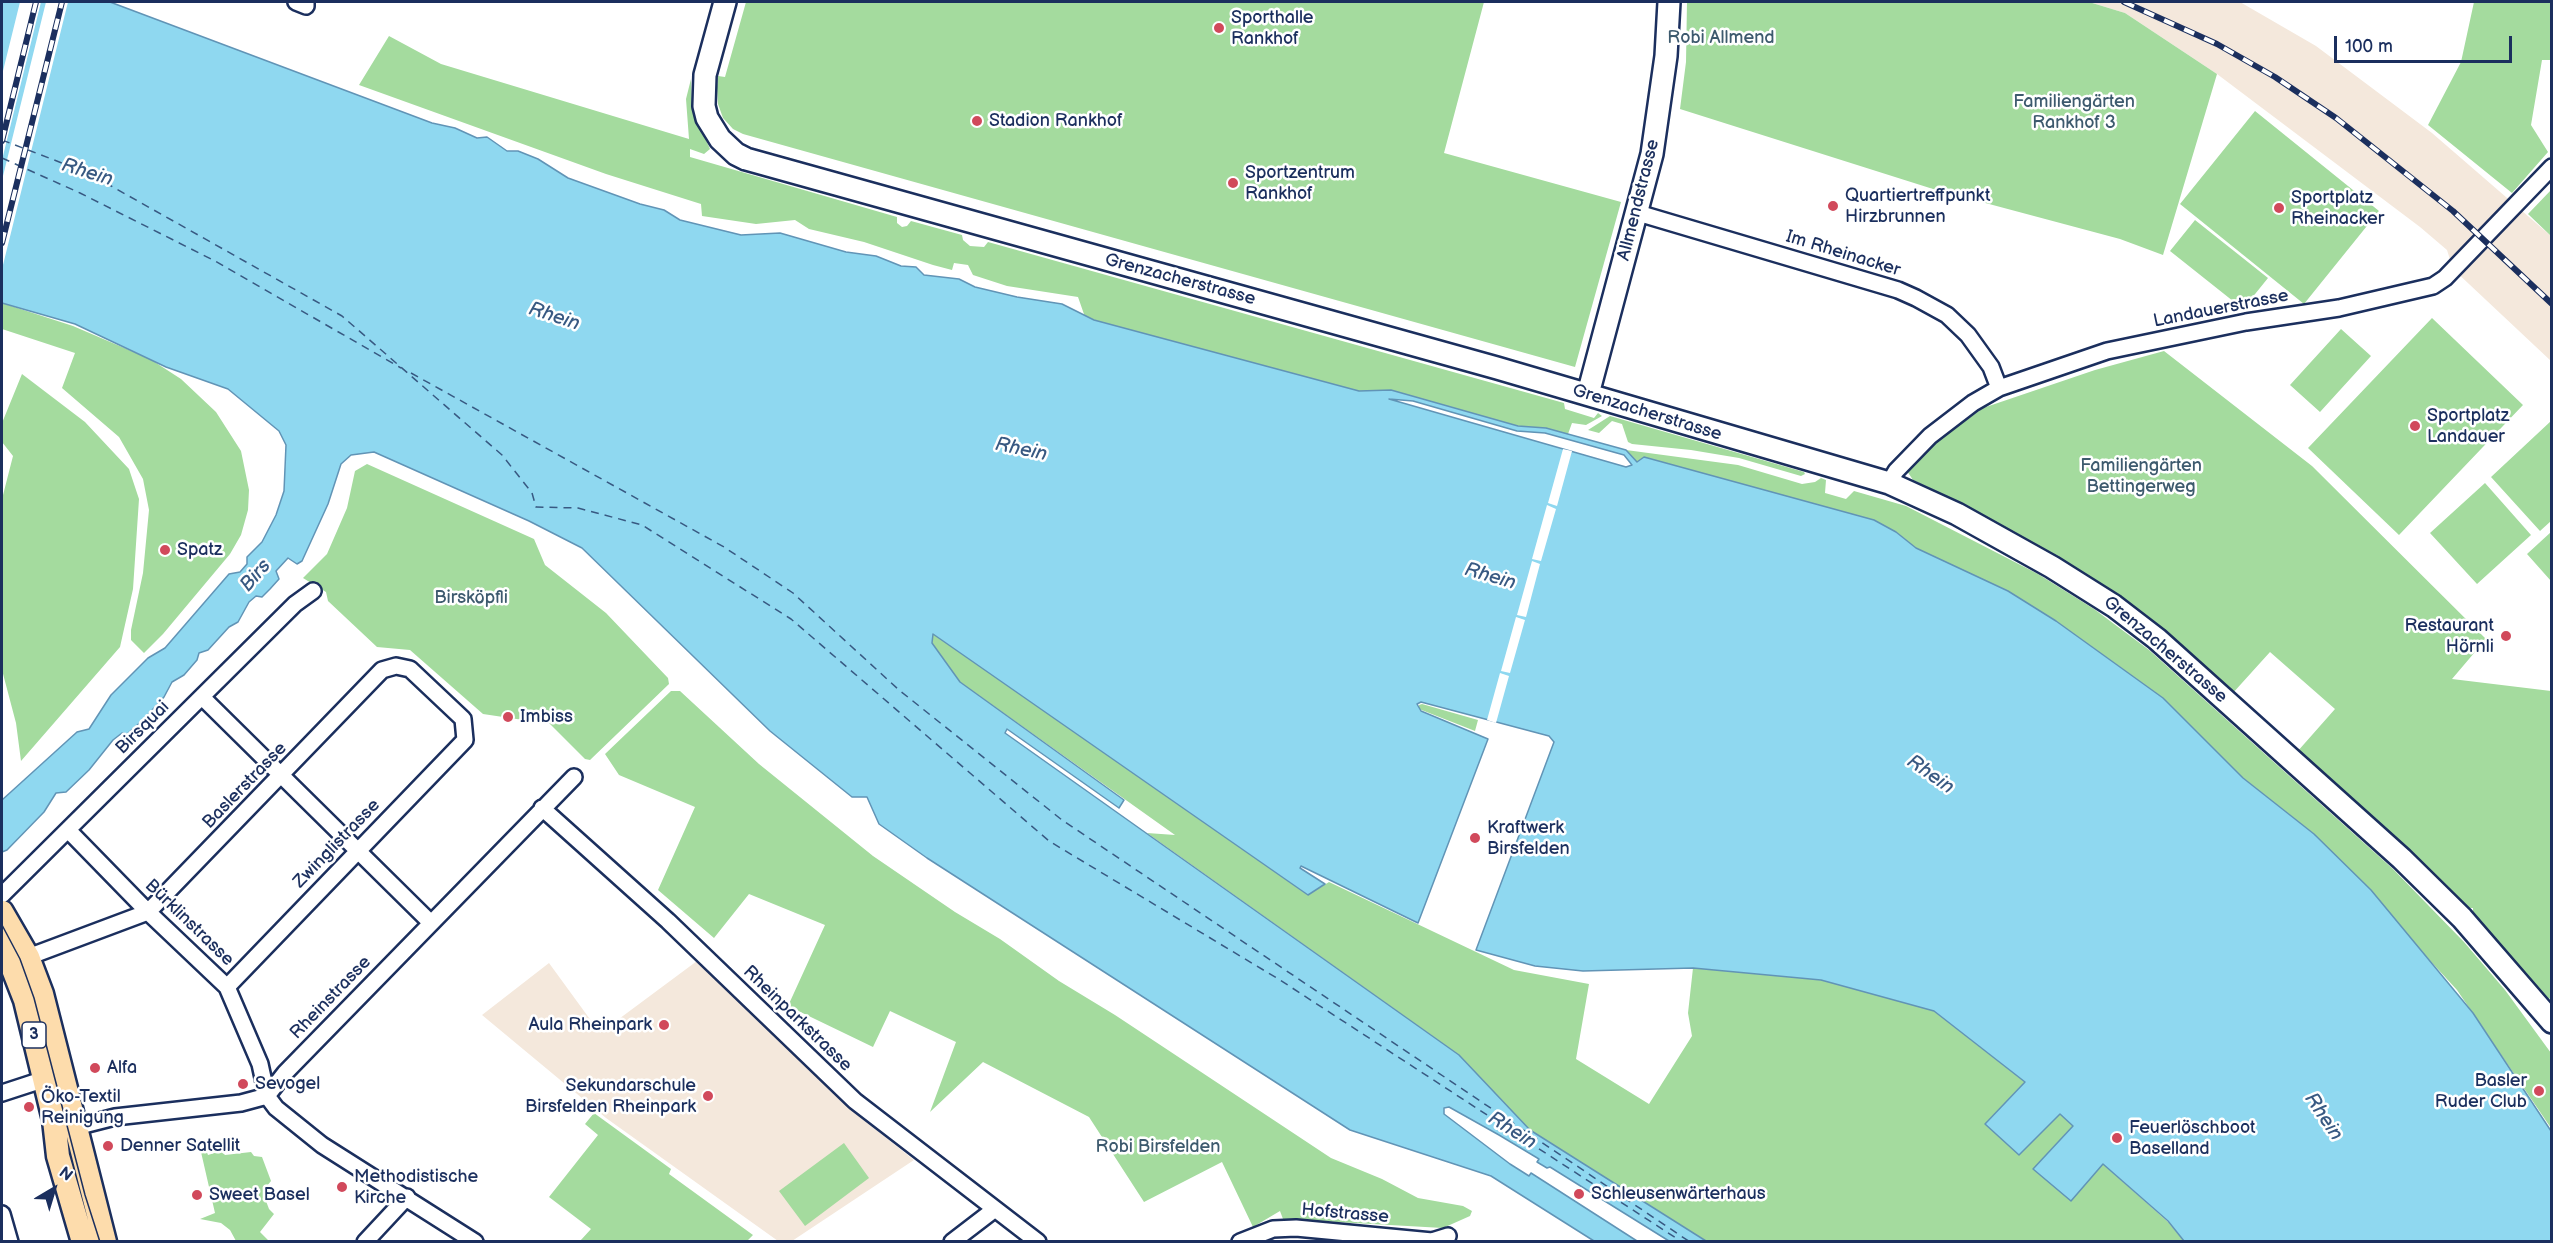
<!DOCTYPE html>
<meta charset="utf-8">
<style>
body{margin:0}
#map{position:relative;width:2553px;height:1243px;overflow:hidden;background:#fff;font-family:"Balsamiq Sans",sans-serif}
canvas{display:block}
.frame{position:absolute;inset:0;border:3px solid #1b2f5e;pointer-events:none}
.north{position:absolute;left:24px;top:1159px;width:60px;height:60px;-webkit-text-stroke:4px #fff;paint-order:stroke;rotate:38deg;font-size:16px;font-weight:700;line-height:24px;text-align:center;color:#1b2f5e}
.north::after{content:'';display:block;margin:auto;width:21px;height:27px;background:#1b2f5e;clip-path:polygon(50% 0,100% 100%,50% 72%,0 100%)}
.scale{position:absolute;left:2334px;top:36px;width:178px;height:27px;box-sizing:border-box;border:3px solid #1b2f5e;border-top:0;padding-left:8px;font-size:18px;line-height:21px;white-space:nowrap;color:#1b2f5e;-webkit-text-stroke:4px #fff;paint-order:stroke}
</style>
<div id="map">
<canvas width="2553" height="1243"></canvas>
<div class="frame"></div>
<div class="north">N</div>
<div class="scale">100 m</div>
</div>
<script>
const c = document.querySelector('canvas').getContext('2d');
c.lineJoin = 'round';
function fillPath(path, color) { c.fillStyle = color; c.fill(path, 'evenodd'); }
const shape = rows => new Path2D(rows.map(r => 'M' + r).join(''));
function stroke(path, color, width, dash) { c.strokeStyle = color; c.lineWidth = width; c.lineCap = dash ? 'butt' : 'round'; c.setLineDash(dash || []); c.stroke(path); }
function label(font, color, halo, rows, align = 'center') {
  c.font = font + ' "Balsamiq Sans",sans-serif'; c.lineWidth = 5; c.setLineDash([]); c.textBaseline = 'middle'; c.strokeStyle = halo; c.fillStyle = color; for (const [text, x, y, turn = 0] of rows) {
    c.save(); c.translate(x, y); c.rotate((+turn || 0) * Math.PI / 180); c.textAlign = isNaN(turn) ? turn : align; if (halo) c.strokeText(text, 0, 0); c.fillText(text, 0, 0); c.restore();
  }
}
fillPath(shape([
 [2089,2,2240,2,2316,46,2432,133,2551,236,2551,361,2453,269,2447,250,2420,227,2217,74,2125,13],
 [697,961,851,1110,914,1160,792,1241,778,1241,606,1118,482,1015,549,963,600,1033]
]), '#f4e8dc');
fillPath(shape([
 [746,2,1484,2,1444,153,1621,202,1575,367,743,134,733,129,723,118,718,104,717,87,718,76,725,77],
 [1687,2,2089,2,2125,13,2217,74,2163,255,2120,239,1933,189,1680,109,1686,62],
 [2474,2,2551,2,2551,60,2542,60,2531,125,2548,152,2512,193,2428,125,2461,62],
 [389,36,441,64,689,139,686,99,691,79,692,109,710,149,704,154,690,149,690,157,897,217,897,223,902,227,907,226,911,221,962,235,963,240,970,246,984,247,988,242,1564,403,1565,409,1594,418,1598,413,1602,416,1586,425,1572,423,1568,434,1546,428,1518,426,1391,390,1359,391,1094,320,1085,317,1078,297,1007,286,973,275,968,265,954,263,952,270,933,265,864,242,809,229,795,220,756,224,702,216,701,204,606,174,359,85],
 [2255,111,2379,211,2304,304,2180,204],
 [2551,190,2551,236,2528,214],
 [2195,220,2268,278,2243,309,2170,251],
 [2,303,73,326,150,359,181,379,216,412,241,451,249,490,248,510,241,535,230,554,163,634,144,653,131,640,131,630,143,573,149,510,143,479,119,437,62,388,75,353,2,329],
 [2432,318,2523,405,2399,535,2308,448],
 [2341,329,2371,356,2320,412,2290,385],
 [2164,351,2312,466,2486,639,2452,679,2551,691,2551,997,2548,1000,2473,916,2473,908,2465,908,2415,857,2297,752,2335,709,2270,652,2232,694,2152,620,2117,594,1953,499,1913,480,1907,471,1924,451,1983,408,2095,370],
 [22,374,85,422,129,469,139,499,133,589,120,647,21,761,16,723,2,670,2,499,13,456,2,442,2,423],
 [1610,416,1804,472,1805,474,1801,476,1739,458,1691,450,1632,444,1628,442,1622,424,1612,421,1599,433,1588,430],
 [2551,421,2551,521,2540,531,2491,477],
 [1626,450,1738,465,1802,484,1815,482,1821,478,1826,480,1825,493,1846,499,1854,491,1906,506,2038,574,2094,609,2149,650,2393,869,2464,942,2505,990,2551,1053,2551,1128,2457,990,2314,834,2243,778,2163,698,2056,621,1916,548,1896,532,1874,521,1644,457,1637,462],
 [367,464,534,539,545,565,606,613,668,678,669,684,590,760,585,759,550,724,483,714,410,650,377,647,328,601,326,592,303,578,327,554,347,508,355,471],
 [2485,483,2531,535,2477,584,2430,533],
 [2551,532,2551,581,2527,554],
 [933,633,1308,895,1329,882,1514,970,1589,984,1576,1059,1649,1104,1692,1036,1688,1013,1693,968,1821,980,1934,1011,2025,1082,1985,1124,2060,1114,2073,1126,2034,1168,2103,1164,2168,1222,2184,1241,1706,1241,1530,1130,1459,1055,1147,833,1175,835,960,682,932,643],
 [671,691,680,691,759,764,873,856,955,912,1000,939,1059,981,1115,1015,1331,1158,1382,1179,1418,1198,1463,1206,1472,1211,1470,1216,1443,1228,1283,1219,1280,1211,1253,1227,1222,1162,1144,1202,1089,1117,983,1062,930,1112,956,1042,890,1011,873,1047,788,1006,825,925,749,894,714,938,658,890,695,807,619,775,605,754],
 [1422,704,1478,720,1475,731,1419,709,1419,705],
 [594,1113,671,1169,669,1174,753,1235,746,1242,580,1241,591,1229,549,1197,598,1135,585,1124],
 [844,1143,869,1178,805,1226,779,1191],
 [206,1150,208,1155,221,1151,225,1155,251,1152,254,1156,262,1157,271,1181,267,1186,269,1197,266,1201,269,1209,274,1214,260,1232,269,1241,236,1241,230,1230,221,1223,200,1219,215,1213,201,1152]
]), '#a4db9e');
const water = shape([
 [2,2,110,2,432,123,455,128,477,138,487,137,507,151,518,151,538,159,568,178,640,204,664,210,680,220,741,235,780,233,846,252,876,256,901,266,916,267,924,275,959,279,975,287,1017,297,1062,304,1094,320,1359,391,1391,390,1518,426,1546,428,1626,450,1637,462,1644,457,1874,520,1896,532,1916,548,2008,591,2056,621,2163,698,2243,778,2314,834,2371,890,2473,1013,2551,1131,2551,1241,2184,1241,2168,1221,2103,1164,2071,1201,2033,1169,2073,1126,2060,1114,2019,1155,1985,1124,2025,1082,1934,1011,1821,980,1693,968,1583,971,1535,966,1476,950,1554,742,1549,736,1421,702,1417,704,1421,711,1488,739,1418,923,1301,866,1300,868,1325,884,1308,895,933,634,932,643,960,682,1124,800,1119,808,1007,729,1005,733,1459,1055,1530,1130,1706,1241,1669,1241,1550,1167,1547,1168,1537,1162,1539,1159,1499,1135,1449,1107,1444,1108,1444,1114,1510,1164,1529,1176,1531,1173,1637,1241,1594,1241,1491,1176,1350,1130,927,858,879,824,867,797,852,797,770,731,582,548,529,521,374,452,351,455,341,464,328,504,302,561,297,564,288,558,276,571,279,579,270,589,262,597,256,596,249,602,238,622,229,627,208,650,199,653,197,660,184,675,172,682,164,697,143,720,127,734,122,733,113,740,89,770,66,792,56,793,44,812,7,850,2,852,2,800,77,732,89,729,111,695,148,658,165,648,229,574,240,572,247,564,247,557,262,542,276,515,284,491,286,445,279,431,228,389,166,367,75,324,2,303,2,2],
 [1389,399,1413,401,1517,431,1545,433,1624,455,1632,465,1626,467,1389,399]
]);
fillPath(water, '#8fd8f0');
stroke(water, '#6194b6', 1.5);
fillPath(shape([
 [20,2,41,2,2,160,2,75],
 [46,2,68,2,2,269,2,180],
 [1563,449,1572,451,1557,506,1548,503],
 [1547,505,1556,509,1541,561,1532,559],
 [1532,561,1540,564,1526,617,1517,615],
 [1516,617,1525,620,1510,673,1501,671],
 [1500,673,1509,676,1496,723,1487,720]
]), '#fff');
stroke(shape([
 [2,140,88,173,342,316,502,455,532,493,536,507,578,508,642,525,791,619,1049,841,1280,980,1682,1242],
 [2,158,80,193,215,261,401,368],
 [411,373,724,547,793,593,899,690,1062,820,1690,1242]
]), '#385982', 1.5, [8, 6]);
const street = shape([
 [296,2,306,6,306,2],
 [1638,213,1898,290,1916,298,1947,315,1968,335,1991,367,1999,388],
 [1889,483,1896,471,1930,436,1973,403,1999,388,2107,351,2246,322,2339,308,2433,286,2445,278,2552,167],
 [202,697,431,923],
 [542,808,668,921,855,1101,1038,1242],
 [68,830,148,912,227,987,260,1064,267,1096,276,1108,322,1145,475,1242],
 [2,895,295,604,313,591],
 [28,957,148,912,382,670,396,666,410,669,463,719,465,740,227,987],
 [2,1093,45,1079],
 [68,1129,115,1117,241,1103,267,1096,285,1073,574,777],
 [2,1214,10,1242],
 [365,1242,407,1197],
 [952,1242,995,1209],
 [1240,1242,1273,1229,1296,1228,1432,1241,1448,1236]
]);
const secondary = shape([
 [725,2,705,75,704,106,707,118,720,139,736,154,746,159,1497,368,1889,483,1957,514,2052,567,2114,606,2157,639,2402,859,2462,918,2552,1022],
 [1588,394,1652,154,1666,56,1669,2]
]);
const primary = shape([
 [2,912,28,957,42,994,105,1242],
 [2,941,25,1000,54,1120,58,1156,83,1242]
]);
stroke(street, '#1b2f5e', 20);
stroke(secondary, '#1b2f5e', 26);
stroke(primary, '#1b2f5e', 27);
stroke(street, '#fff', 15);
stroke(secondary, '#fff', 21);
stroke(primary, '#fddcac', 22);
stroke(shape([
 [2,925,20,959,34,998,85,1195,100,1242]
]), '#1b2f5e', 1.5);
const rail = shape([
 [2124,2,2217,44,2275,77,2336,118,2453,211,2552,304],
 [2,141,36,2],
 [2,243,62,2]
]);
stroke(rail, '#1b2f5e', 6);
stroke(rail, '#fff', 4, [11]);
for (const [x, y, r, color] of [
 [1219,28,6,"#d1495b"],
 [977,121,6,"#d1495b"],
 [1233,183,6,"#d1495b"],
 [1833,206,6,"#d1495b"],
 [2279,208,6,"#d1495b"],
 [2415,426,6,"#d1495b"],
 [165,550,6,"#d1495b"],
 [2506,636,6,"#d1495b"],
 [508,717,6,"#d1495b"],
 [1475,838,6,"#d1495b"],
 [664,1025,6,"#d1495b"],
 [95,1068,6,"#d1495b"],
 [243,1084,6,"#d1495b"],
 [2539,1091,6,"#d1495b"],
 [708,1096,6,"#d1495b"],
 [29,1107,6,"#d1495b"],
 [2117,1138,6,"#d1495b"],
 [108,1146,6,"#d1495b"],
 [342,1187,6,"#d1495b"],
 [1579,1194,6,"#d1495b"],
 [197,1195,6,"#d1495b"]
]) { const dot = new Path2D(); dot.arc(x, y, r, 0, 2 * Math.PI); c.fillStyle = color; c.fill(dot); stroke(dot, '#fff', 2); }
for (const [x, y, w] of [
 [34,1035,24]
]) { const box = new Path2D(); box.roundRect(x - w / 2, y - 13, w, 26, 4.5); c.fillStyle = '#fff'; c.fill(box); stroke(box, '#1b2f5e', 1.5); }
label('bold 16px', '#1b2f5e', null, [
 ["3",34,1035]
]);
label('18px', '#1b2f5e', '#fff', [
 ["Sporthalle",1231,18],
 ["Rankhof",1231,39],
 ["Stadion Rankhof",989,121],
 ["Sportzentrum",1245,173],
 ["Rankhof",1245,194],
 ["Quartiertreffpunkt",1845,196],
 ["Hirzbrunnen",1845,217],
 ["Sportplatz",2291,198],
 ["Rheinacker",2291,219],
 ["Sportplatz",2427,416],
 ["Landauer",2427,437],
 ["Spatz",177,550],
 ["Restaurant",2494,626,"right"],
 ["Hörnli",2494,647,"right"],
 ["Imbiss",520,717],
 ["Kraftwerk",1487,828],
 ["Birsfelden",1487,849],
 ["Aula Rheinpark",652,1025,"right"],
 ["Alfa",107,1068],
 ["Basler",2527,1081,"right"],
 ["Ruder Club",2527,1102,"right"],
 ["Sevogel",255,1084],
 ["Sekundarschule",696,1086,"right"],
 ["Birsfelden Rheinpark",696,1107,"right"],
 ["Öko-Textil",41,1097],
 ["Reinigung",41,1118],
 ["Feuerlöschboot",2129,1128],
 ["Baselland",2129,1149],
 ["Denner Satellit",120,1146],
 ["Methodistische",354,1177],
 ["Kirche",354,1198],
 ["Schleusenwärterhaus",1591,1194],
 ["Sweet Basel",209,1195]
], 'left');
label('18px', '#3d5a6e', '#fff', [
 ["Robi Allmend",1721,38],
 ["Familiengärten",2074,102],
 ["Rankhof 3",2074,123],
 ["Familiengärten",2141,466],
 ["Bettingerweg",2141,487],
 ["Birsköpfli",471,598],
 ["Robi Birsfelden",1158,1147]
]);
label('18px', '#1b2f5e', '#fff', [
 ["Allmendstrasse",1639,200,-76],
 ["Im Rheinacker",1843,254,17],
 ["Grenzacherstrasse",1180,280,15],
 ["Landauerstrasse",2221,309,-11],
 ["Grenzacherstrasse",1647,413,17],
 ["Grenzacherstrasse",2165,650,40],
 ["Birsquai",143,728,-45],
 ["Baslerstrasse",245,786,-46],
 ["Zwinglistrasse",337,844,-46],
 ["Bürklinstrasse",189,923,44],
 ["Rheinstrasse",331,998,-46],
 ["Rheinparkstrasse",797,1019,44],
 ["Hofstrasse",1345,1214,5]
]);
label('italic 20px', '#385982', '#fff', [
 ["Rhein",87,173,17],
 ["Rhein",554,317,18],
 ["Rhein",1021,450,12],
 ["Birs",256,576,-49],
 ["Rhein",1490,577,16],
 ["Rhein",1930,775,35],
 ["Rhein",2323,1117,56],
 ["Rhein",1512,1131,32]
]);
</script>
